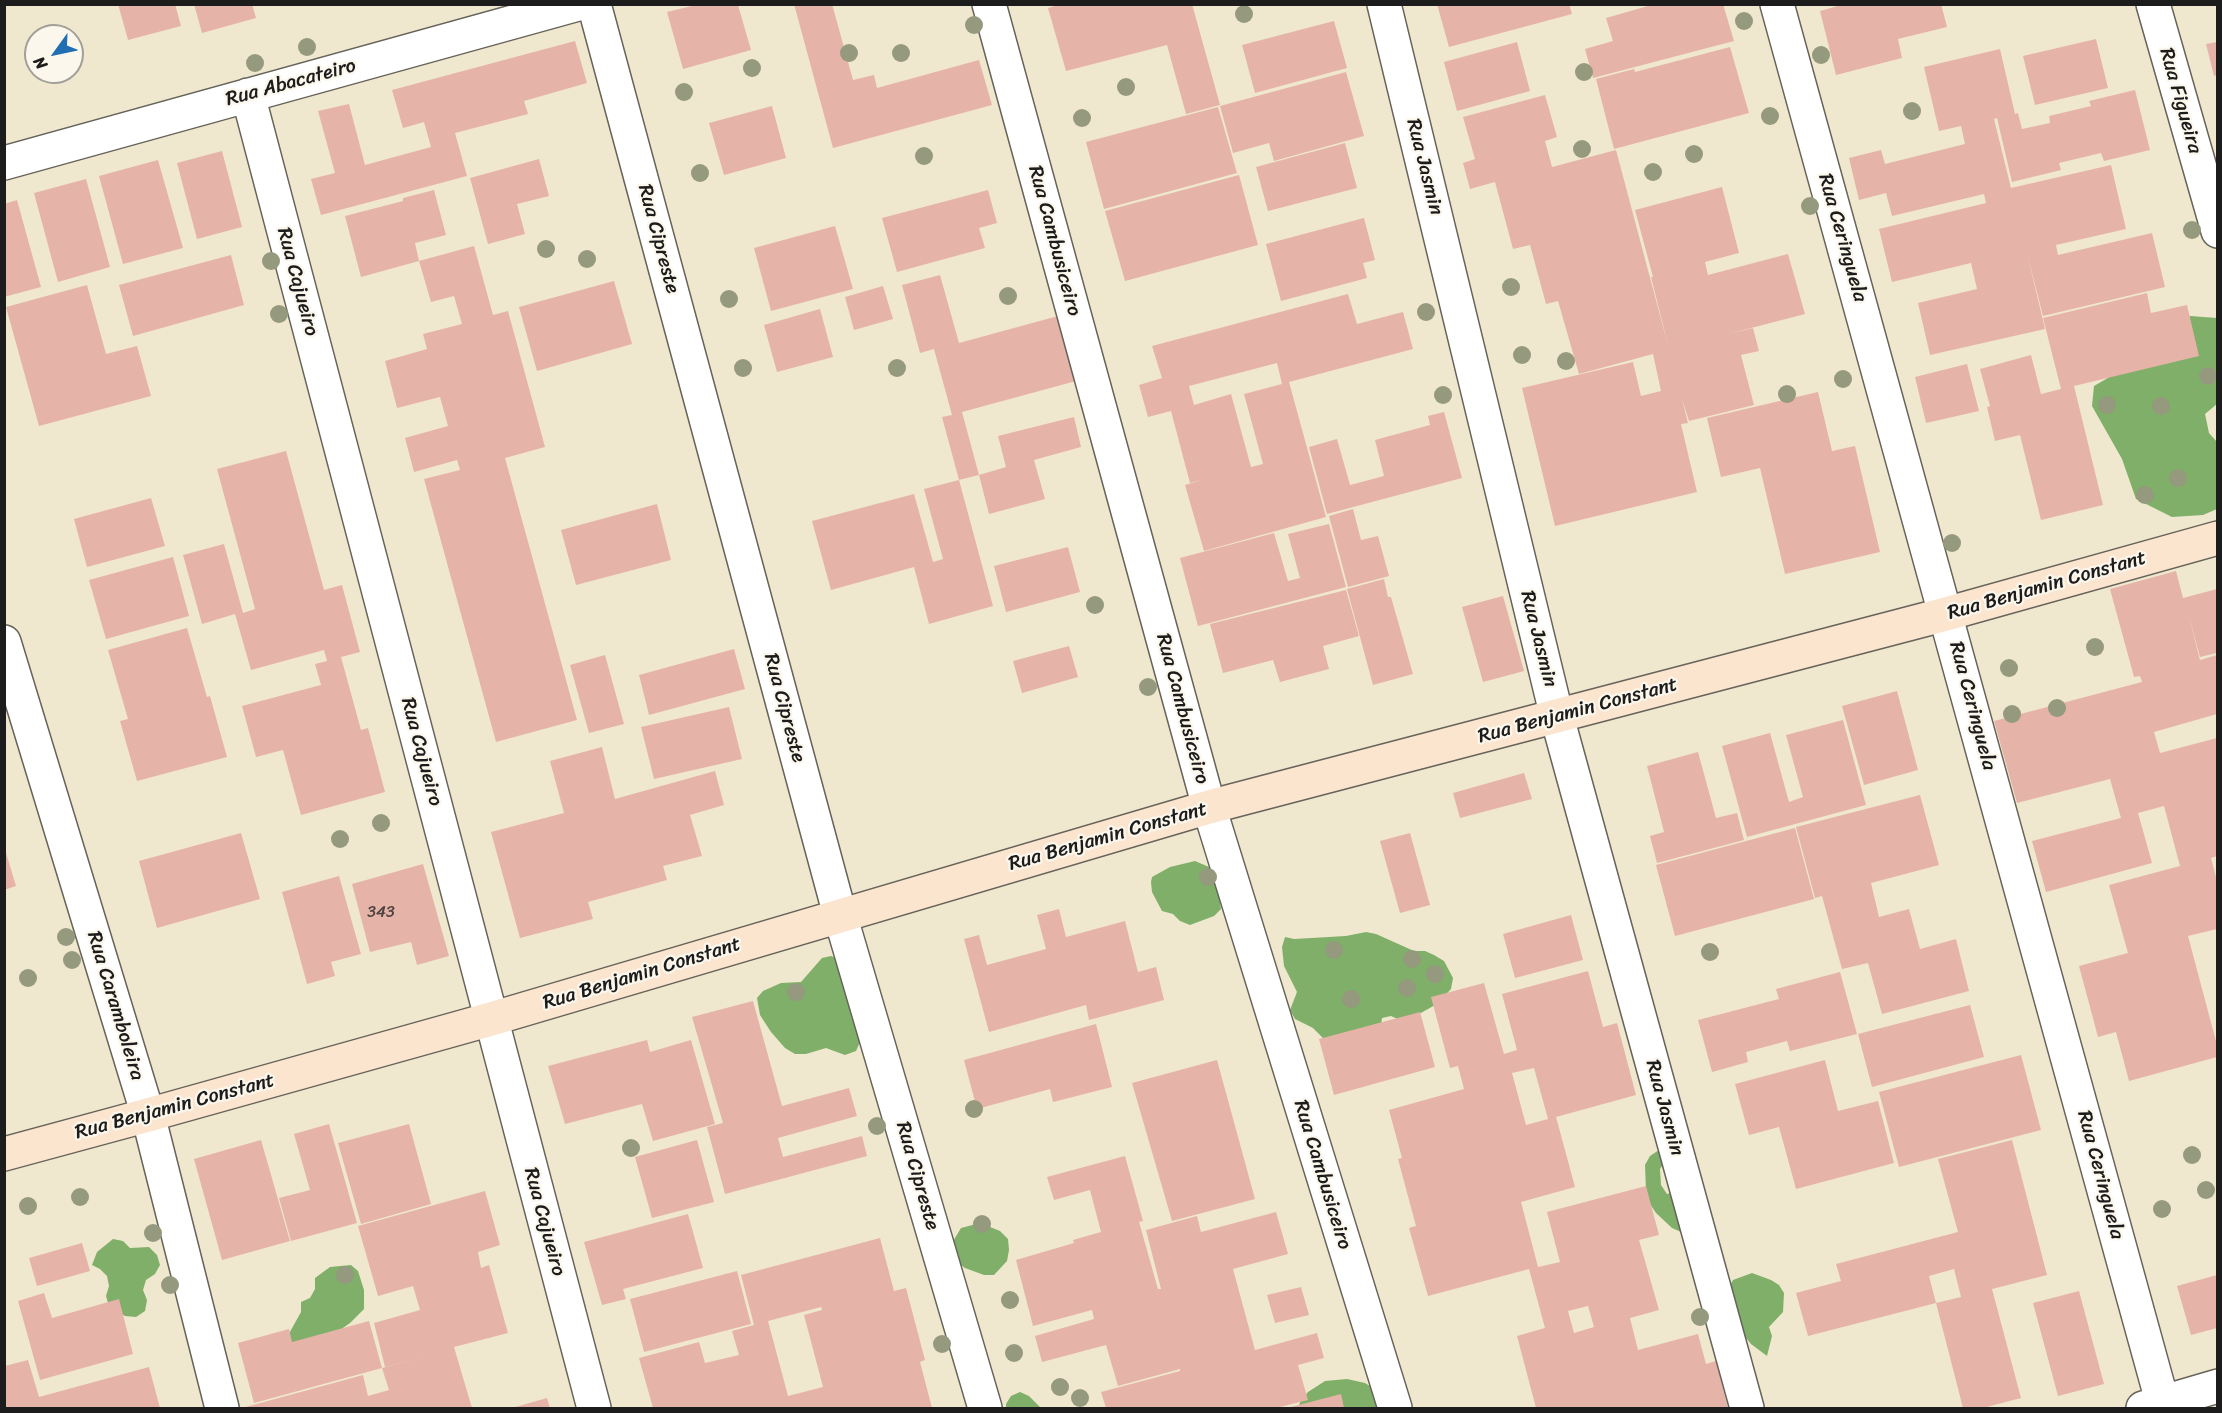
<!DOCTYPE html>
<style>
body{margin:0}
#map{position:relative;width:2222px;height:1413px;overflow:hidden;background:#f0e8ce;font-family:Sriracha,sans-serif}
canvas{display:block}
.frame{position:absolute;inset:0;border:6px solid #1c1c1c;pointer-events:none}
.north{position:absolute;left:24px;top:24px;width:60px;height:60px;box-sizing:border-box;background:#fbf7ec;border:2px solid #a29f99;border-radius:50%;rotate:237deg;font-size:16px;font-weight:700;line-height:24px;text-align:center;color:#1c1c1c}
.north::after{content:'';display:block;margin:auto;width:21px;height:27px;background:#1f6fb2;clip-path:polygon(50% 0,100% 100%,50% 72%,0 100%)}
</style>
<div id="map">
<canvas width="2222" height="1413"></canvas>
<div class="frame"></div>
<div class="north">N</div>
</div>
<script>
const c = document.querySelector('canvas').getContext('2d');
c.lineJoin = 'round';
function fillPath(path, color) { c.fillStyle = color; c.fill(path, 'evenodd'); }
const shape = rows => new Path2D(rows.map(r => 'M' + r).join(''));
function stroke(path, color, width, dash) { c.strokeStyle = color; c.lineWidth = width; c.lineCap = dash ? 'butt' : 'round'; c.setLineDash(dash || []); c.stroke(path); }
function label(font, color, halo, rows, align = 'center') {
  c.font = font + ' Sriracha,sans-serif'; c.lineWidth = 4.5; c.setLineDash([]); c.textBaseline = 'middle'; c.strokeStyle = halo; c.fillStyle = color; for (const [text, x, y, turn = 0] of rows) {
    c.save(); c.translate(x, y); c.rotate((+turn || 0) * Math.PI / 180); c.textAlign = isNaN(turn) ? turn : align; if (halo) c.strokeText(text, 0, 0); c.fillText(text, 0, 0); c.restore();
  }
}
fillPath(shape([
 [2190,316,2217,318,2217,404,2205,414,2209,433,2217,442,2217,509,2203,515,2172,517,2136,499,2122,459,2092,406,2094,386,2180,336],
 [1195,861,1209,867,1216,875,1221,909,1214,916,1190,925,1180,921,1173,914,1162,911,1152,892,1151,882,1152,877,1170,867],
 [1366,932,1376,934,1414,951,1425,951,1434,955,1444,961,1453,978,1451,989,1437,1004,1410,1019,1400,1020,1391,1016,1382,1018,1379,1039,1327,1042,1313,1028,1295,1019,1290,1010,1297,992,1284,966,1282,947,1285,937,1294,939,1346,936],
 [831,956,841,960,860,1031,860,1042,856,1051,845,1055,826,1048,806,1054,795,1054,785,1048,771,1032,760,1015,757,998,763,991,781,983,801,982,822,958],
 [1659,1150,1666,1160,1660,1169,1661,1185,1667,1194,1677,1192,1691,1230,1681,1232,1672,1228,1656,1213,1650,1204,1646,1191,1645,1165,1650,1156],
 [980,1223,1000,1231,1008,1239,1009,1250,1007,1261,994,1275,984,1275,965,1268,957,1262,952,1243,961,1228],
 [113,1239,123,1241,130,1248,149,1247,157,1255,160,1265,155,1274,146,1280,143,1290,147,1300,145,1311,136,1317,125,1316,109,1306,106,1296,109,1286,107,1276,100,1269,92,1265,97,1252],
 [351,1265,358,1271,364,1290,364,1309,350,1323,333,1335,295,1345,286,1339,301,1312,301,1302,310,1298,315,1289,315,1278,330,1267],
 [1752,1273,1771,1280,1779,1285,1784,1293,1783,1312,1769,1327,1772,1336,1767,1356,1751,1344,1738,1328,1728,1289,1733,1280],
 [1347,1379,1365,1383,1373,1388,1381,1408,1298,1408,1301,1400,1308,1392,1325,1381],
 [1020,1392,1029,1396,1041,1408,1006,1408,1006,1404,1011,1396]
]), '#7faf68');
fillPath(shape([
 [118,4,175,4,181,26,128,40],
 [194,4,252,4,256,18,202,33],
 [794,4,832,4,853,80,874,75,877,88,979,60,992,105,833,148],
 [1062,4,1192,4,1220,105,1186,114,1167,45,1066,71,1048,8],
 [1437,4,1569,4,1572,14,1449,47],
 [1655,4,1723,4,1734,41,1593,78,1585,49,1613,41,1606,18],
 [1845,4,1941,4,1947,27,1898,39,1902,58,1836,75,1820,11],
 [696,5,738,5,751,50,683,69,667,12],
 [1334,21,1347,68,1255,93,1242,45],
 [2096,39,2108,88,2035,105,2023,56],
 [575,41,587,83,524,101,528,114,455,133,467,176,321,215,311,179,335,173,318,111,349,104,365,165,431,147,424,122,403,128,392,90],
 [1517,42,1530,91,1457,111,1444,62],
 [2217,42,2217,75,2214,76,2206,44],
 [1730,47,1749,113,1614,149,1596,79,1634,69,1635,72],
 [2000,49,2015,114,2018,113,2022,129,2050,123,2049,116,2091,106,2089,101,2135,90,2150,150,2104,161,2101,153,2059,163,2061,170,2012,182,1997,118,1994,119,2011,188,2111,165,2126,229,2056,245,2058,255,2152,233,2165,287,2043,316,2027,253,2045,329,1930,355,1918,303,1977,289,1971,263,1892,282,1879,229,1986,203,1984,194,1892,216,1886,193,1859,200,1849,158,1881,150,1885,164,1965,144,1961,126,1939,131,1924,67],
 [1346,72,1364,136,1274,161,1269,143,1233,153,1220,106],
 [1545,95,1557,137,1545,141,1552,167,1616,150,1669,349,1651,277,1653,277,1635,210,1722,187,1739,253,1705,262,1708,275,1788,254,1805,314,1728,334,1753,328,1759,351,1741,355,1754,405,1689,421,1682,399,1688,423,1681,424,1697,492,1555,526,1522,388,1633,362,1641,396,1661,391,1653,354,1579,374,1558,301,1546,304,1530,245,1513,249,1495,182,1470,189,1463,163,1475,159,1463,117],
 [772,106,786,158,724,175,709,123],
 [1218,107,1237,173,1104,209,1086,142],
 [1345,143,1357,188,1268,211,1256,167],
 [222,151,242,227,197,239,177,163],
 [539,159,549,196,517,204,525,234,488,244,470,178],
 [158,160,183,248,123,264,99,176],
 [1239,175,1258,245,1125,281,1105,211],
 [86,179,110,267,58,282,34,193],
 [434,190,446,235,415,243,419,261,361,277,345,216,403,201,403,198],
 [988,190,997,223,979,228,985,248,897,272,882,218],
 [17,200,41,287,4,297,4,204],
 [1364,218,1375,260,1363,263,1367,278,1281,301,1266,244],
 [835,226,853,289,771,311,754,248],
 [474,246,493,315,508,311,545,447,505,458,577,720,496,742,424,479,460,470,457,460,414,472,405,438,448,426,440,397,397,408,385,361,427,349,423,334,462,324,454,296,431,302,419,261],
 [231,255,244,305,133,336,119,285],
 [940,275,959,343,1058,316,1076,381,962,412,979,475,959,480,993,606,929,624,914,567,831,590,812,521,914,494,933,562,943,559,924,489,959,480,942,417,952,415,934,349,920,353,902,285],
 [614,281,632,344,537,371,519,307],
 [87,285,106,354,137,346,151,396,39,426,6,307],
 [883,286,893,319,854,330,845,297],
 [2147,293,2151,313,2187,305,2199,356,2074,386,2103,505,2041,520,2020,435,1995,441,1987,407,1990,406,1980,369,2031,355,2041,394,2061,389,2043,318],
 [1348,294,1357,324,1403,312,1413,349,1289,382,1326,517,1204,551,1185,485,1202,480,1190,483,1171,411,1148,417,1139,385,1162,378,1152,346],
 [1277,363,1282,384,1244,394,1263,464,1251,467,1231,394,1194,405,1189,386],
 [820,309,833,357,777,372,764,325],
 [1967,364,1979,411,1926,423,1915,377],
 [1818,392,1832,451,1855,446,1880,552,1785,574,1760,468,1721,477,1707,418],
 [1444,412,1462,478,1327,514,1309,447,1337,439,1350,485,1384,476,1375,440,1430,425,1428,416],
 [1074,417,1081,447,1034,460,1045,499,989,514,979,475,1006,467,998,436],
 [286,451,324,590,342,585,360,652,341,657,361,730,368,728,385,792,301,815,283,750,256,757,242,706,321,685,315,664,327,661,324,650,251,670,235,614,202,624,183,555,224,544,243,613,255,609,217,469],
 [151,498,165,546,87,567,74,519],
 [657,504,671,560,576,585,561,530],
 [1353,509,1361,540,1378,536,1389,576,1348,587,1329,516],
 [1329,524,1346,587,1198,626,1180,558,1274,533,1288,581,1300,578,1288,534],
 [1068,547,1080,592,1006,612,994,566],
 [173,557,189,616,106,639,89,580],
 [2176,571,2183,598,2217,589,2217,653,2200,657,2188,613,2200,660,2217,655,2217,714,2154,732,2160,753,2217,738,2217,856,2211,858,2217,881,2217,929,2188,936,2217,1045,2217,1057,2129,1081,2116,1032,2098,1037,2079,966,2128,953,2109,885,2180,866,2164,806,2138,813,2152,863,2046,892,2032,841,2121,818,2110,779,2017,803,1994,721,2142,682,2140,676,2134,677,2110,589],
 [1384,579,1388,597,1391,597,1413,674,1373,685,1347,589],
 [1346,590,1359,636,1323,646,1329,669,1280,682,1273,660,1223,673,1210,624],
 [1503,596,1524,671,1483,682,1462,607],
 [187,628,207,697,210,696,227,757,137,781,120,721,128,719,108,650],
 [1069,646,1078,677,1022,693,1013,661],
 [734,649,745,689,649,715,639,675],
 [605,655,624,724,589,733,570,665],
 [1897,691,1918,770,1864,785,1842,706],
 [729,707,742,759,654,779,641,727],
 [1843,720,1866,805,1747,837,1722,746,1770,733,1789,802,1803,797,1786,735],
 [602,747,615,799,715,771,724,805,690,815,702,856,663,866,667,880,588,902,593,919,520,938,491,832,564,813,550,761],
 [1698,752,1716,818,1737,813,1744,840,1657,863,1650,836,1664,832,1647,766],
 [1524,773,1532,799,1460,818,1453,793],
 [1920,795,1939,865,1871,883,1879,917,1909,909,1920,949,1956,939,1969,991,1882,1014,1868,963,1842,969,1822,896,1815,898,1796,827],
 [1795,828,1814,899,1675,936,1656,865],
 [241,833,260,899,157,928,139,861],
 [1410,833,1430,905,1400,913,1380,841],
 [4,846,16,886,4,890],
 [423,864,449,956,417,965,411,942,370,952,352,884],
 [339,876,361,954,331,962,335,976,307,984,282,892],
 [1059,909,1066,937,1125,921,1138,972,1156,967,1164,1000,1089,1020,1086,1005,989,1032,964,939,979,935,987,965,1046,949,1037,915],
 [1571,915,1583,960,1515,978,1503,934],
 [1588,971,1603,1027,1617,1023,1636,1095,1556,1117,1575,1187,1521,1202,1538,1267,1560,1262,1547,1212,1646,1186,1659,1235,1639,1240,1659,1310,1630,1318,1638,1350,1698,1334,1706,1364,1716,1361,1728,1408,1536,1408,1517,1336,1545,1328,1529,1269,1428,1296,1409,1228,1416,1226,1398,1159,1402,1158,1389,1110,1464,1089,1458,1066,1450,1068,1431,997,1484,983,1504,1054,1517,1050,1502,994],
 [1534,1068,1548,1119,1526,1125,1512,1073],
 [1588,1306,1594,1327,1574,1333,1568,1311],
 [1840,972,1857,1034,1790,1051,1787,1041,1746,1052,1748,1062,1712,1072,1698,1020,1779,999,1776,989],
 [753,1001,782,1106,849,1088,857,1116,778,1138,783,1157,862,1136,867,1156,725,1194,707,1127,723,1123,692,1017],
 [1970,1005,1984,1057,1872,1087,1858,1034],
 [1420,1012,1435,1067,1334,1095,1319,1039],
 [1096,1024,1112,1087,1053,1102,1050,1089,977,1109,964,1060],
 [647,1040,650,1052,691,1040,715,1124,653,1141,642,1104,565,1124,548,1066],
 [2021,1055,2041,1130,1899,1167,1879,1092],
 [1217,1060,1255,1199,1172,1221,1132,1083],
 [1825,1060,1838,1111,1878,1101,1894,1163,1796,1189,1779,1127,1749,1135,1735,1084],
 [329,1124,357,1223,291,1241,279,1198,310,1190,294,1134],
 [409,1124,431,1204,361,1224,338,1143],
 [261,1140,290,1241,222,1260,194,1159],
 [697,1140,714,1202,652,1218,635,1157],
 [2012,1140,2047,1275,1992,1289,2021,1398,1983,1408,1963,1408,1936,1303,1961,1297,1954,1269,1929,1276,1936,1303,1808,1336,1796,1293,1841,1281,1836,1264,1958,1232,1938,1159],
 [1125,1156,1143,1221,1139,1222,1158,1289,1161,1289,1146,1230,1197,1216,1201,1232,1276,1212,1288,1254,1233,1269,1255,1350,1317,1333,1324,1358,1298,1365,1308,1400,1276,1408,1106,1408,1101,1392,1180,1371,1180,1369,1118,1386,1106,1345,1042,1362,1035,1336,1094,1319,1092,1310,1033,1326,1016,1260,1074,1243,1073,1240,1101,1232,1090,1190,1054,1200,1047,1177],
 [485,1191,500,1245,478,1252,481,1268,489,1265,508,1333,454,1347,472,1408,242,1408,363,1375,368,1396,389,1390,382,1368,431,1355,385,1367,374,1323,420,1310,413,1286,378,1296,358,1226],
 [688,1214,703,1268,623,1289,626,1299,602,1305,584,1242],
 [880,1238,894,1291,906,1288,925,1360,920,1362,932,1408,653,1408,639,1358,699,1342,705,1363,739,1355,732,1331,754,1325,741,1275],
 [821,1307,822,1310,804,1315,823,1387,788,1396,768,1321],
 [82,1243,90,1271,37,1286,29,1258],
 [737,1271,751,1324,644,1352,630,1299],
 [2217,1275,2217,1328,2191,1335,2177,1286],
 [1301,1287,1309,1315,1275,1323,1267,1295],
 [2079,1291,2104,1384,2058,1396,2033,1303],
 [44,1293,52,1318,119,1299,133,1354,40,1380,18,1301],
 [369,1321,382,1368,254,1403,238,1343,289,1329,292,1342],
 [28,1360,39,1397,149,1367,160,1408,5,1408,5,1366],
 [1341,1394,1344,1408,1287,1408],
 [547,1398,550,1408,512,1408]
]), '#e6b3a8');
const street = shape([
 [594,4,840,915,985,1408],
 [989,4,1209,807,1395,1408],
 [1384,4,1557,717,1747,1408],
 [1777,4,2164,1408],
 [2153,4,2218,231],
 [248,95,594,1408],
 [4,163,578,4],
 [4,642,148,1115,222,1408],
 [2143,1408,2218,1386]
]);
const secondary = shape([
 [4,1154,148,1115,491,1019,1209,807,1946,614,2218,538]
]);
stroke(street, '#66635a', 36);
stroke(secondary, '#66635a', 36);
stroke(street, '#fff', 33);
stroke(secondary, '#fce5cf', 33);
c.fillStyle = '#95997e';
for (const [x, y] of [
 [1244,14],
 [1744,21],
 [974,25],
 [307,47],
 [849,53],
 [901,53],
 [1821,55],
 [255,63],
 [752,68],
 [1584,72],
 [1126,87],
 [684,92],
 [1912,111],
 [1770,116],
 [1082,118],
 [1582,149],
 [1694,154],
 [924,156],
 [1653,172],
 [700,173],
 [1810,206],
 [2192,230],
 [546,249],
 [587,259],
 [271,261],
 [1511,287],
 [1008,296],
 [729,299],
 [1426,312],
 [279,314],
 [1522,355],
 [1566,361],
 [743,368],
 [897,368],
 [2208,376],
 [1843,379],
 [1787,394],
 [1443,395],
 [2107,405],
 [2161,406],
 [2178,478],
 [2145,495],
 [1952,543],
 [1095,605],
 [2095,647],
 [2009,668],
 [1148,687],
 [2057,708],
 [2012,714],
 [381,823],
 [340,839],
 [1208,877],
 [66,937],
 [1334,950],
 [1710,952],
 [1412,959],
 [72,960],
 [1435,974],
 [28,978],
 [1407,988],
 [796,992],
 [1351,999],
 [974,1109],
 [877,1126],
 [631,1148],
 [2192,1155],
 [2206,1190],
 [80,1197],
 [28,1206],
 [2162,1209],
 [982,1224],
 [153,1233],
 [345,1275],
 [170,1285],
 [1010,1300],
 [1700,1317],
 [942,1344],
 [1014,1353],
 [1060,1387],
 [1080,1398]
]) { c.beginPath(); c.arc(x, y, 9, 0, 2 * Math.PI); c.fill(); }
label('16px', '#4e423f', null, [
 ["343",381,913]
]);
label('20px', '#1c1c1c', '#fbf7ec', [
 ["Rua Abacateiro",291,83,-15],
 ["Rua Figueira",2180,101,74],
 ["Rua Jasmin",1424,167,76],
 ["Rua Ceringuela",1842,238,74],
 ["Rua Cipreste",658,239,75],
 ["Rua Cambusiceiro",1054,241,75],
 ["Rua Cajueiro",297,282,75],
 ["Rua Benjamin Constant",2047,586,-16],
 ["Rua Jasmin",1538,639,76],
 ["Rua Ceringuela",1972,706,75],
 ["Rua Cipreste",784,708,75],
 ["Rua Cambusiceiro",1182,709,75],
 ["Rua Benjamin Constant",1578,711,-15],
 ["Rua Cajueiro",421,752,75],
 ["Rua Benjamin Constant",1108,837,-16],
 ["Rua Benjamin Constant",642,974,-17],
 ["Rua Caramboleira",115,1006,73],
 ["Rua Benjamin Constant",175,1107,-15],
 ["Rua Jasmin",1664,1108,75],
 ["Rua Cambusiceiro",1322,1175,73],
 ["Rua Ceringuela",2100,1175,75],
 ["Rua Cipreste",917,1176,74],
 ["Rua Cajueiro",544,1222,75]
]);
</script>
